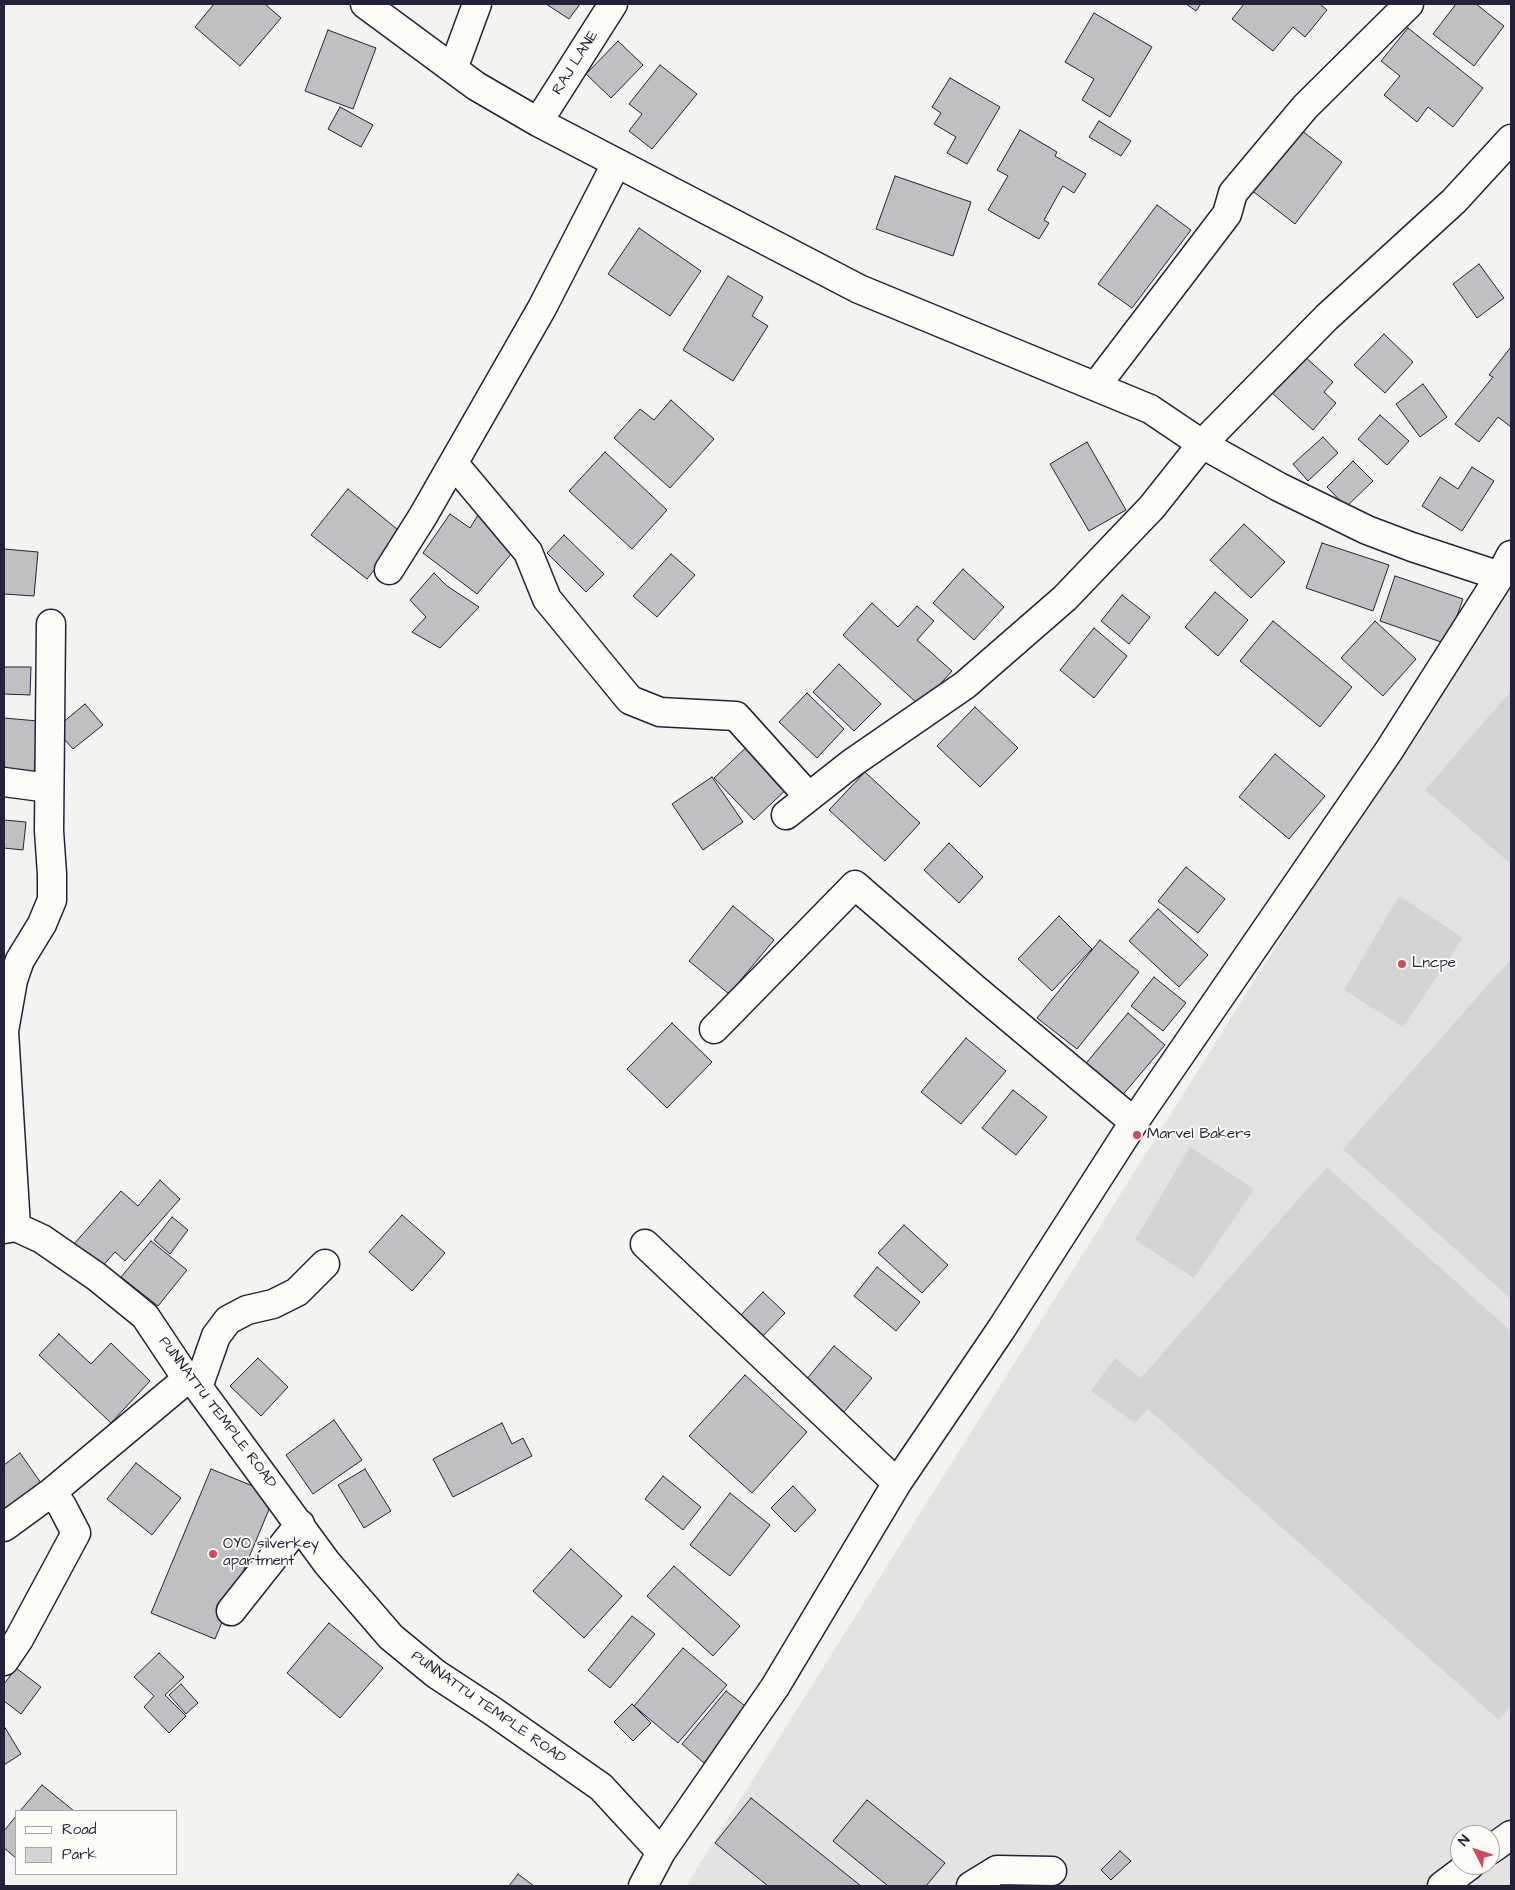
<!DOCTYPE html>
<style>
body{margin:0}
#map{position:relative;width:1515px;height:1890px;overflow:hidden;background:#f4f3ef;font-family:"Architects Daughter",sans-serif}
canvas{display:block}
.frame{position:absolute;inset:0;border:5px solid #22223b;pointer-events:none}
.legend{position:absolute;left:15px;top:1810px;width:162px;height:65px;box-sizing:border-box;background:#fdfcf7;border:1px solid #a5a5ac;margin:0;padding:6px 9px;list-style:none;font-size:15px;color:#22223b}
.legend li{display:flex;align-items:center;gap:10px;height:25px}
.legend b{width:25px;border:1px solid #a5a5ac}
.north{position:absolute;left:1450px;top:1825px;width:50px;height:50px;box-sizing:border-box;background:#fdfcf7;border:1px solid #a5a5ac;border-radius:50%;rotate:311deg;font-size:14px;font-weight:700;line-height:20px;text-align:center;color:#22223b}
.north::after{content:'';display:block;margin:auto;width:18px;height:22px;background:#d1495b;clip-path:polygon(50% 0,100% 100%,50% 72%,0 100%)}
</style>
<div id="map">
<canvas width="1515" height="1890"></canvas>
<div class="frame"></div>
<ul class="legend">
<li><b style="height:6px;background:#fdfcf7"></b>Road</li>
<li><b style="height:14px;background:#d5d4d5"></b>Park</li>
</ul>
<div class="north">N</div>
</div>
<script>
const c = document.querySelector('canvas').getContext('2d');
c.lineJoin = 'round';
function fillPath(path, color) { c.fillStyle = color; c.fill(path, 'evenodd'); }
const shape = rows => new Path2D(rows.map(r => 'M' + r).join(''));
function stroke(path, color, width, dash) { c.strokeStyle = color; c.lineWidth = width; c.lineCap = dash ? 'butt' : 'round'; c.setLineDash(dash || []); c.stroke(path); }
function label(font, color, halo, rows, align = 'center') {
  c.font = font + ' "Architects Daughter",sans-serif'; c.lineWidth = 4; c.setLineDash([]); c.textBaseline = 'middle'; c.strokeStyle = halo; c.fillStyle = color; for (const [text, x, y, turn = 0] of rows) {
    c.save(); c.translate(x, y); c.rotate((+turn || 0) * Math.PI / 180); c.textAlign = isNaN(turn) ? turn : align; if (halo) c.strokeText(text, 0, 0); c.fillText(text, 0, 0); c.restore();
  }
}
fillPath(shape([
 [1511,572,1511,1886,686,1886],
 [1460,1835,1490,1835,1490,1865,1460,1865]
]), '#e4e3e2');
fillPath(shape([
 [1511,691,1511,864,1425,790],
 [1399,896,1463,938,1403,1027,1344,990],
 [1511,959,1511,1299,1343,1149],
 [1190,1147,1254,1189,1194,1278,1135,1240],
 [1327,1167,1511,1331,1511,1706,1499,1720,1148,1409,1135,1423,1091,1391,1115,1358,1141,1378]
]), '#d5d4d5');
const building = shape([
 [214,4,265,4,281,18,240,66,195,27,214,4],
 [546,4,580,4,569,19,546,4],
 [1186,4,1201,4,1196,11,1186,4],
 [1244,4,1320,4,1327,10,1305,37,1293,27,1273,51,1232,19,1244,4],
 [1456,4,1476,4,1504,26,1474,66,1433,34,1456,4],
 [1094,13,1152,47,1110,117,1082,100,1094,79,1065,62,1094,13],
 [1408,28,1483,88,1453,127,1428,107,1417,122,1384,95,1400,76,1381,61,1408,28],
 [328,30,376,48,353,109,305,91,328,30],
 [618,41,643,65,611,98,586,74,618,41],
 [660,65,697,94,652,149,629,131,642,114,629,104,660,65],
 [950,78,1000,107,967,164,947,153,956,137,934,124,941,113,932,107,950,78],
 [340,107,373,125,361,147,328,129,340,107],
 [1099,121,1131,141,1121,156,1089,137,1099,121],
 [1297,127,1342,162,1295,224,1250,189,1297,127],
 [1020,130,1057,152,1055,156,1086,174,1074,193,1063,186,1044,220,1049,223,1039,239,988,210,1008,176,997,170,1020,130],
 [895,176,971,202,953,256,876,229,895,176],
 [1157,205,1191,230,1132,308,1098,284,1157,205],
 [639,228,701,271,670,316,608,274,639,228],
 [1479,264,1504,298,1477,318,1453,284,1479,264],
 [728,276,763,297,752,316,768,326,733,381,683,350,728,276],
 [1384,334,1413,362,1385,393,1354,365,1384,334],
 [1511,347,1511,427,1498,417,1479,442,1455,424,1493,377,1489,375,1511,347],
 [1304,356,1333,382,1324,392,1336,403,1313,430,1271,392,1304,356],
 [1423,384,1447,417,1420,437,1396,404,1423,384],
 [671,400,714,439,670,488,614,438,640,409,654,420,671,400],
 [1380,415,1409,441,1387,465,1358,439,1380,415],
 [1323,437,1338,453,1308,481,1293,464,1323,437],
 [1087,442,1126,510,1089,531,1050,464,1087,442],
 [605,452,667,510,632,549,569,491,605,452],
 [1353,461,1373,481,1346,507,1327,487,1353,461],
 [1472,467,1494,481,1462,531,1422,506,1440,477,1458,489,1472,467],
 [348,489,403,534,367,579,311,535,348,489],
 [450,514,470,528,478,515,518,546,477,594,423,553,450,514],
 [1244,524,1285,562,1251,598,1210,560,1244,524],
 [564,535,604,574,586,592,547,553,564,535],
 [1322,543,1389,565,1373,611,1306,588,1322,543],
 [4,549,38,552,34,596,4,594,4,549],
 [671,554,695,575,657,617,633,596,671,554],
 [963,569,1004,607,974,640,933,603,963,569],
 [434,573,447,586,479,607,440,648,412,632,426,617,410,600,434,573],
 [1395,576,1463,599,1447,644,1380,621,1395,576],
 [1215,592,1248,620,1218,656,1185,627,1215,592],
 [1122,595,1150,617,1129,644,1101,621,1122,595],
 [872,603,898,627,917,606,934,621,917,640,952,671,920,706,843,635,872,603],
 [1273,621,1352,687,1320,727,1240,661,1273,621],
 [1375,621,1416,659,1383,696,1341,658,1375,621],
 [1094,628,1127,656,1094,698,1060,670,1094,628],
 [839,664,881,704,854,731,813,692,839,664],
 [4,667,31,667,30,695,4,694,4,667],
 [807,693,844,729,817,758,779,722,807,693],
 [85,704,103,725,73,749,55,729,85,704],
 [975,707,1018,748,980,787,937,746,975,707],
 [4,718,38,721,34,773,4,771,4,718],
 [752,742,792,784,754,820,714,778,752,742],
 [1275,754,1325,796,1289,839,1239,797,1275,754],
 [865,772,920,823,885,861,829,810,865,772],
 [712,777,743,822,703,850,672,804,712,777],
 [4,820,26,822,23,850,4,848,4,820],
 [949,843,983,877,959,903,924,870,949,843],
 [1186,867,1225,899,1198,933,1158,901,1186,867],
 [733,906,774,940,729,994,689,961,733,906],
 [1158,909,1208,955,1179,987,1129,941,1158,909],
 [1059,916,1092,949,1052,991,1018,959,1059,916],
 [1100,940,1139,972,1077,1049,1037,1018,1100,940],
 [1154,977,1186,1003,1163,1031,1131,1006,1154,977],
 [1128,1013,1165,1045,1120,1098,1083,1067,1128,1013],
 [672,1023,712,1062,667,1108,627,1069,672,1023],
 [966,1038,1006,1071,961,1124,921,1092,966,1038],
 [1013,1090,1047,1117,1016,1155,982,1128,1013,1090],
 [160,1180,180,1199,125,1261,115,1252,100,1269,73,1245,121,1191,138,1206,160,1180],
 [402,1215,445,1253,412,1291,369,1252,402,1215],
 [172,1217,188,1230,170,1254,154,1240,172,1217],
 [904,1225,948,1265,922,1293,878,1253,904,1225],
 [151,1241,187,1270,158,1306,121,1277,151,1241],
 [877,1267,920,1302,896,1331,854,1296,877,1267],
 [763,1292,785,1313,757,1342,735,1321,763,1292],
 [59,1334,91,1364,111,1343,150,1381,111,1423,39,1355,59,1334],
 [834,1346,872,1378,844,1412,806,1380,834,1346],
 [258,1358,288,1387,261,1416,230,1386,258,1358],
 [745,1375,807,1432,752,1493,689,1436,745,1375],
 [334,1420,362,1460,313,1494,286,1455,334,1420],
 [502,1423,512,1444,523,1438,532,1456,453,1497,433,1459,502,1423],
 [20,1453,41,1483,4,1510,4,1465,20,1453],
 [136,1463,181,1498,152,1535,107,1499,136,1463],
 [211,1469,275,1495,215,1639,151,1613,211,1469],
 [365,1469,391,1511,364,1528,338,1485,365,1469],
 [663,1476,701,1507,683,1530,645,1499,663,1476],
 [793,1486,816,1510,795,1532,771,1508,793,1486],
 [730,1493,770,1525,730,1576,690,1545,730,1493],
 [571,1549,622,1596,584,1638,533,1591,571,1549],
 [674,1566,740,1626,713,1656,647,1596,674,1566],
 [632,1616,655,1634,610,1688,588,1670,632,1616],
 [329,1623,383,1668,340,1718,287,1673,329,1623],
 [683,1648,727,1685,678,1743,634,1706,683,1648],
 [159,1653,184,1677,165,1695,186,1716,169,1733,144,1707,154,1696,134,1677,159,1653],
 [16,1668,41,1687,21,1714,4,1701,4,1684,16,1668],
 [181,1684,198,1703,186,1714,169,1695,181,1684],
 [726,1691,749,1709,704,1763,682,1744,726,1691],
 [632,1704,651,1723,633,1741,614,1722,632,1704],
 [4,1726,21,1754,4,1765,4,1726],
 [42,1785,74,1811,20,1811,42,1785],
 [751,1798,861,1886,768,1886,715,1843,751,1798],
 [867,1800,945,1863,926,1886,888,1886,833,1841,867,1800],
 [16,1816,16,1858,4,1848,4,1831,16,1816],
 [1120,1851,1131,1861,1111,1880,1101,1870,1120,1851],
 [518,1874,534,1886,509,1886,518,1874]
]);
fillPath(building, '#c0bfc2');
stroke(building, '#22223b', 1);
const minor = shape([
 [365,4,476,86,538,122,859,289,1150,409,1202,444,1279,487,1367,530,1412,547,1500,576],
 [453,69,477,4],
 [538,122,613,4],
 [1096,386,1227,214,1233,193,1305,107,1409,4],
 [454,464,528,552,547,599,630,700,660,712,736,716,809,797],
 [389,570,423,516,542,308,616,164],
 [4,782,49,788],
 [786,815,852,763,965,685,1065,598,1152,507,1202,444,1327,317,1454,201,1511,139],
 [714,1029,855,885,975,989,1134,1122],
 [16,1227,4,1031,13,980,20,960,42,924,52,900,52,874,49,831,51,624],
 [4,1229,16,1227,42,1239,97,1277,145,1316,187,1379,198,1387,327,1563,391,1637,436,1674,491,1710,601,1787,661,1852],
 [645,1244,897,1483],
 [198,1387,216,1336,228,1320,247,1310,273,1304,297,1292,325,1264],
 [4,1527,52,1492,187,1379],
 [231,1611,300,1524],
 [4,1661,19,1639,76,1533,62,1506,52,1492],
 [1490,1850,1511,1835],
 [643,1886,661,1852,775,1687,897,1483,1002,1328,1134,1122,1388,752,1500,576,1511,555],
 [971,1886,997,1870,1052,1871],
 [1442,1886,1470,1865]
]);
stroke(minor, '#22223b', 31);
stroke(minor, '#fdfcf7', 28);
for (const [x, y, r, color] of [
 [1402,964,5,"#d1495b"],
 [1137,1135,5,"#d1495b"],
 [213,1554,5,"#d1495b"]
]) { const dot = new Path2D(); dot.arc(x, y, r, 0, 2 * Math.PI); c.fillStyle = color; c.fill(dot); stroke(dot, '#fdfcf7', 2); }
label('15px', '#22223b', '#fdfcf7', [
 ["RAJ LANE",576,63,-58],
 ["PUNNATTU TEMPLE ROAD",217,1413,53],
 ["PUNNATTU TEMPLE ROAD",488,1708,35]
]);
label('15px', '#22223b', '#fdfcf7', [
 ["Lncpe",1412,964],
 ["Marvel Bakers",1147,1135],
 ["OYO silverkey",223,1545],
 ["apartment",223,1562]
], 'left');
</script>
